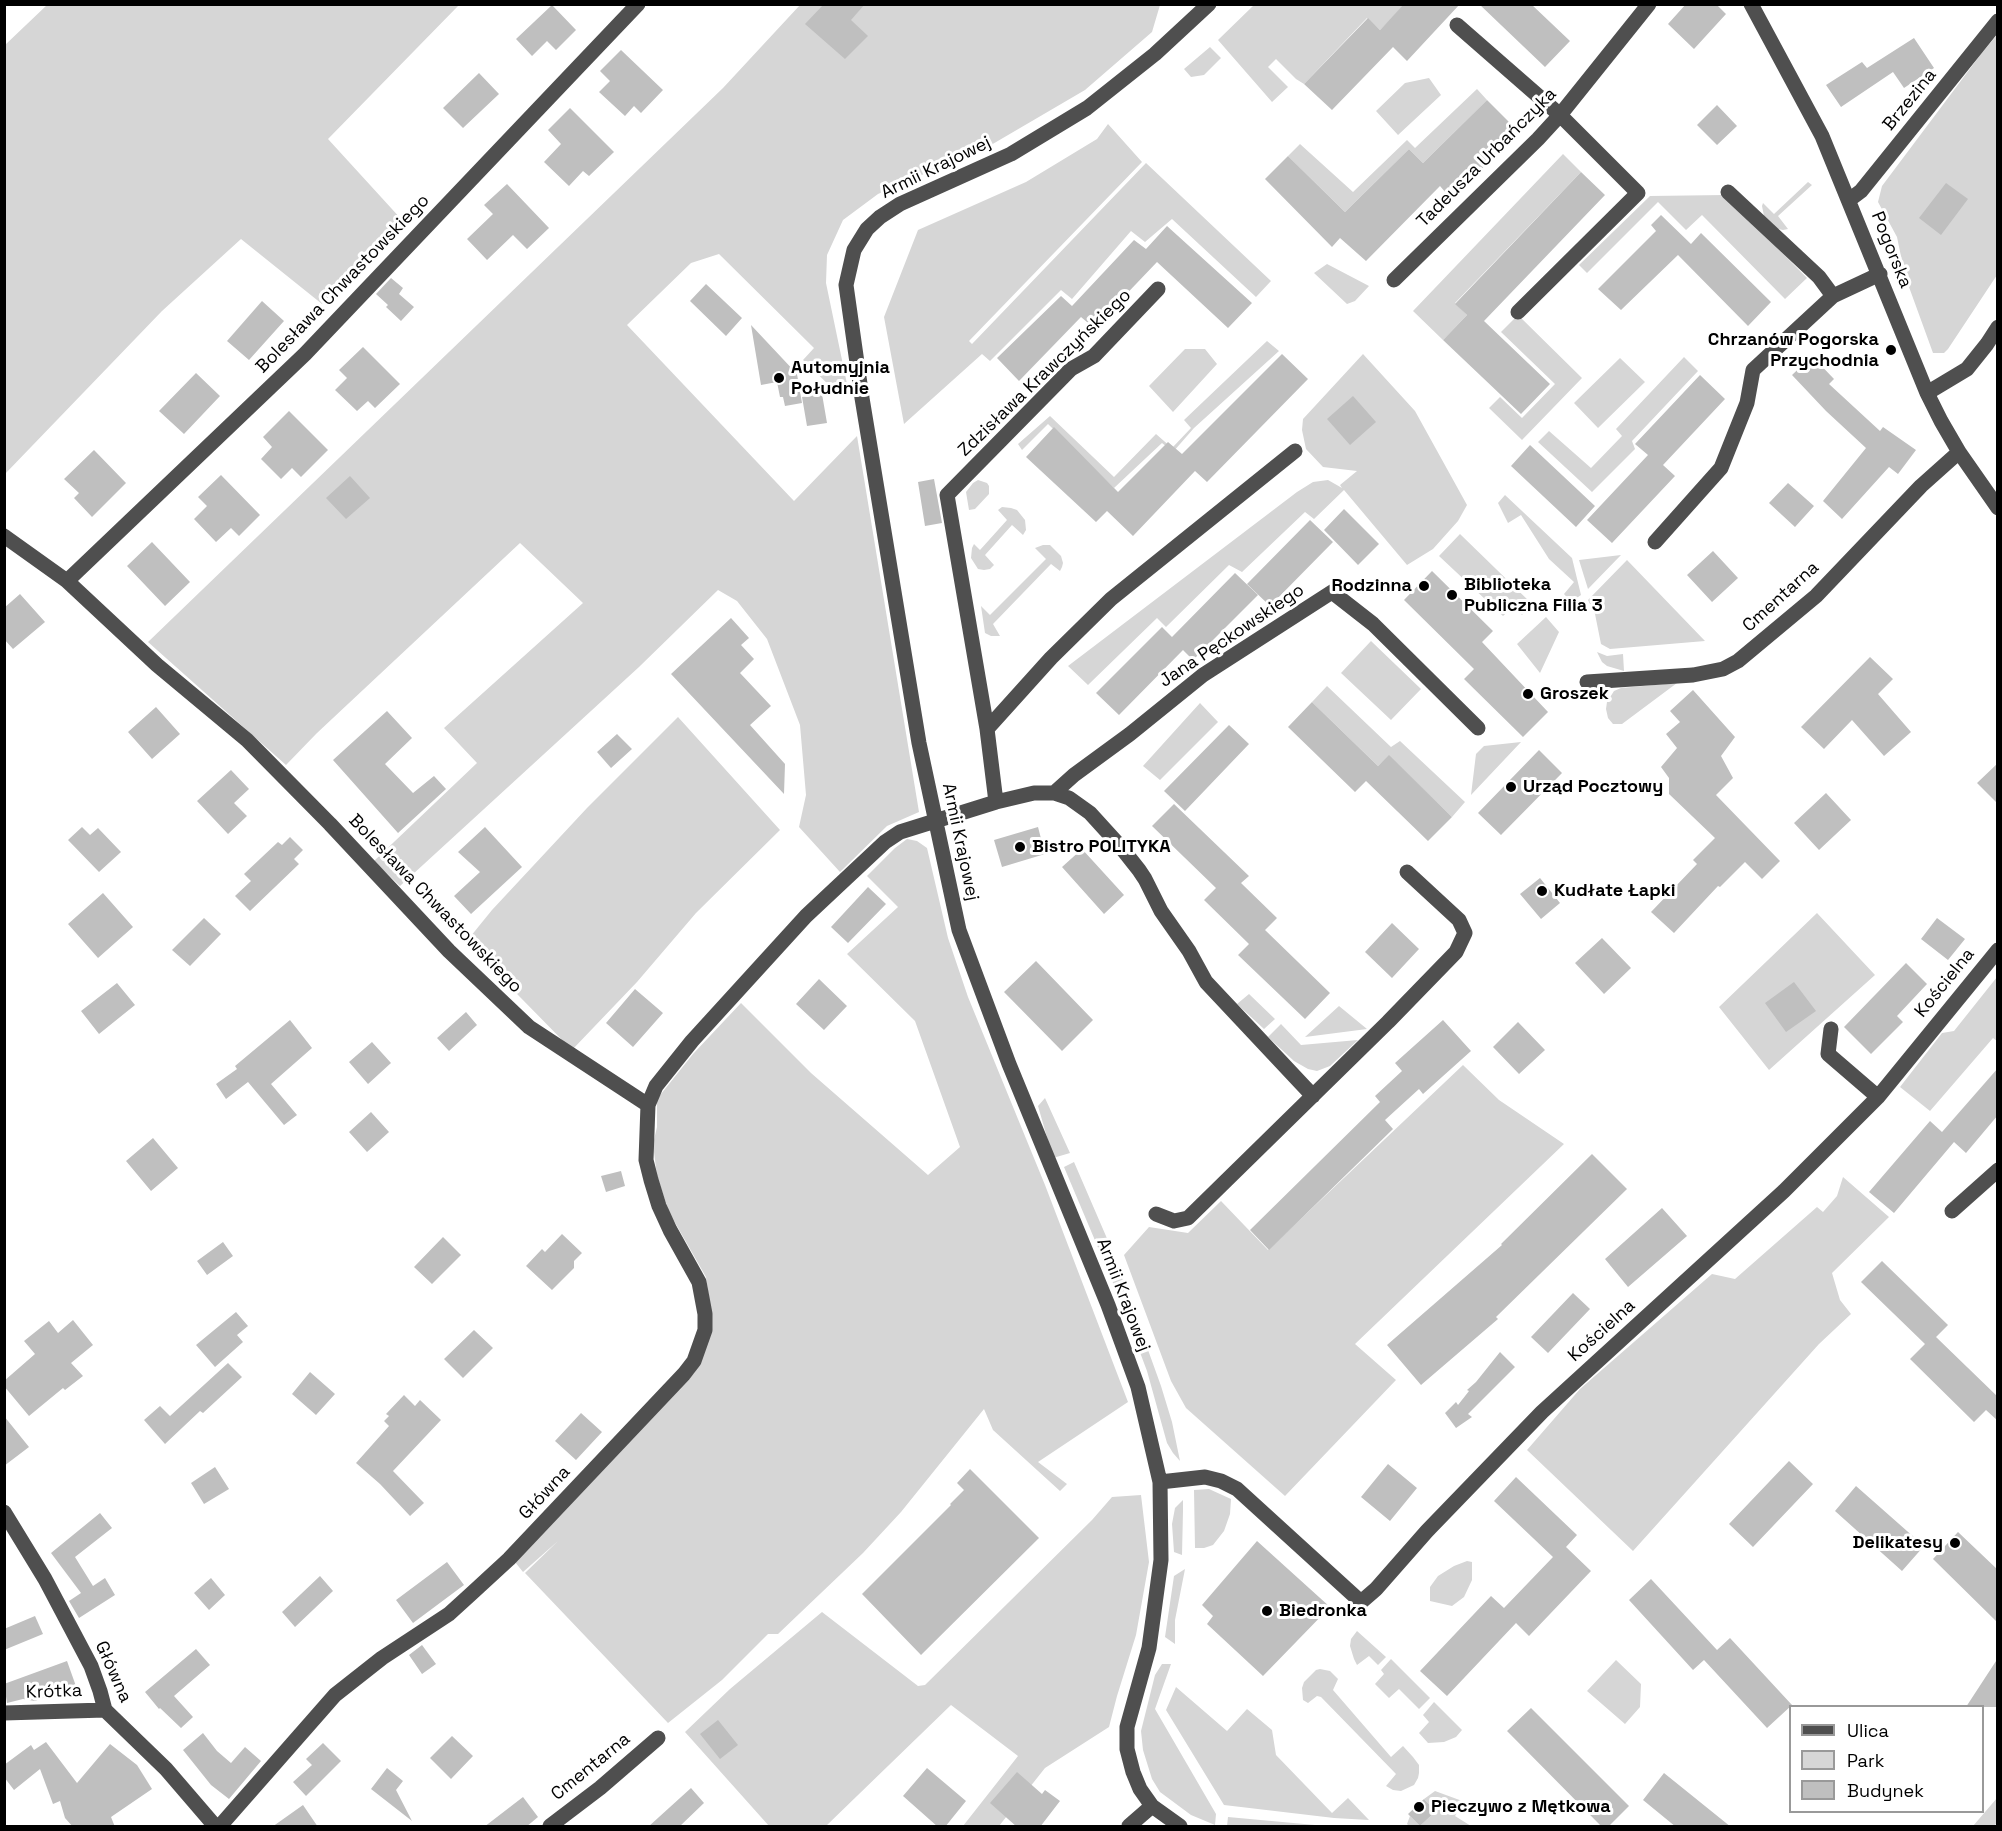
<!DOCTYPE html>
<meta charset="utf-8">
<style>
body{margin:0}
#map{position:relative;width:2002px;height:1831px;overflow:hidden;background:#fff;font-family:"Space Grotesk",sans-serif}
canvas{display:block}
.frame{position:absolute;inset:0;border:6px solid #000;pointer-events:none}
.legend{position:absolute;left:1789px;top:1705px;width:195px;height:108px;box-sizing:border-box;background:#fff;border:2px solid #999;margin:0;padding:8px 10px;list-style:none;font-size:18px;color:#000}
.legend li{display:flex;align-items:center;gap:12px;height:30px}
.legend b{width:30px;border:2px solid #999}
</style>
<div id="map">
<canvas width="2002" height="1831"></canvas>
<div class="frame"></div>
<ul class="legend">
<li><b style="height:8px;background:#4f4f4f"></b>Ulica</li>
<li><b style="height:16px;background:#d6d6d6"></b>Park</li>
<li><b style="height:16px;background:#bfbfbf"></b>Budynek</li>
</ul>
</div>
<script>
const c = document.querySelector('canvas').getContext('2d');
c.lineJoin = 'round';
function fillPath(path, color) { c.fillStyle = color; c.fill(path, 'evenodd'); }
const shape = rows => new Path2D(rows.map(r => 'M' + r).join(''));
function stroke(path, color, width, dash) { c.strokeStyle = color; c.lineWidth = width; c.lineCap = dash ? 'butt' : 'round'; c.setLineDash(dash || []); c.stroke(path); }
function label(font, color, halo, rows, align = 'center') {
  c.font = font + ' "Space Grotesk",sans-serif'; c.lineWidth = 6; c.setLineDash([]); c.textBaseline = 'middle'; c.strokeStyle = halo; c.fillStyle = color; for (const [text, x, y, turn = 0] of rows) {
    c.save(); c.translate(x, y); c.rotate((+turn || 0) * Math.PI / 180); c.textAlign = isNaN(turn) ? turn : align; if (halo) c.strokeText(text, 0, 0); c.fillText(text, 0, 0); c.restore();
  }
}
fillPath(shape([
 [47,5,459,5,328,139,402,220,322,304,241,239,162,311,5,474,5,45],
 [800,5,1160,5,1152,32,1085,90,991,145,878,194,843,220,827,255,826,283,847,384,832,388,803,360,814,348,719,254,691,263,627,325,794,501,857,436,919,812,887,826,840,872,799,827,806,795,800,725,767,639,737,601,718,590,639,667,400,886,374,861,477,763,444,728,583,603,520,543,317,733,286,765,148,642,723,88],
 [1254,5,1404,5,1380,30,1367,18,1304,84,1296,79,1276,59,1268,67,1288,87,1272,102,1218,40],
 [1997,35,1997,275,1948,349,1944,353,1933,353,1905,276,1897,237,1878,202,1882,186,1981,54],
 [1210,47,1221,58,1204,75,1191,77,1184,69],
 [1429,78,1441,95,1398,135,1376,111,1405,83],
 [1477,89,1487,100,1423,163,1409,149,1345,212,1288,156,1300,144,1353,192,1407,140,1415,148],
 [1108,124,1142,162,969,341,972,344,1146,163,1271,281,1256,297,1172,219,1145,242,1131,231,1072,299,1061,290,990,361,982,354,904,424,884,317,918,230,1026,182,1097,139],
 [1563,154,1581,172,1455,303,1467,315,1443,340,1413,311],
 [1808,182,1812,185,1778,216,1788,229,1783,230,1774,228,1764,216,1762,206,1763,203,1774,214],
 [1725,195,1807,278,1785,299,1702,215,1686,230,1658,202,1587,273,1579,265,1650,196],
 [1327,264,1369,286,1355,301,1347,304,1314,273],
 [1518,315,1582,378,1522,440,1489,408,1500,397,1522,418,1555,384,1501,332],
 [1267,341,1279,351,1194,428,1173,452,1162,443,1114,488,1048,424,1022,450,1018,444,1050,416,1114,477,1156,434,1172,448,1191,428,1184,420],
 [1185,349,1205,349,1217,364,1173,412,1149,386],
 [1363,354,1415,411,1467,505,1458,521,1433,549,1407,565,1344,490,1314,519,1305,512,1242,572,1229,565,1166,627,1157,618,1088,685,1068,666,1297,492,1313,482,1328,480,1342,488,1340,485,1357,471,1323,467,1306,449,1302,430,1303,419],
 [1684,357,1698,371,1632,441,1635,449,1592,492,1538,442,1549,431,1591,468,1622,436,1616,429],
 [1620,358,1645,382,1598,428,1574,403],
 [978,480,987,483,989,486,989,494,975,509,969,510,966,492,973,483],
 [1505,495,1572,558,1581,595,1571,602,1564,594,1574,582,1549,559,1521,515,1508,523,1498,503],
 [1002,507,1011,508,1017,510,1025,520,1026,530,1023,535,1012,525,985,555,994,565,990,569,984,570,978,569,971,558,972,548,974,544,980,550,1007,520,998,510],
 [1460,534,1531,603,1522,615,1514,606,1503,616,1439,556],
 [1043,545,1050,545,1061,556,1063,563,1062,567,1060,571,1051,564,993,624,1000,636,991,636,985,633,981,606,990,615,1046,559,1035,548],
 [1621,555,1588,589,1579,560],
 [1627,560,1705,641,1610,649,1601,644,1595,614,1588,600],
 [1546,617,1559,632,1540,673,1517,644],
 [1371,641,1421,689,1391,720,1341,673],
 [1597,652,1607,656,1623,654,1624,671,1607,666,1602,662],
 [1677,683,1622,724,1613,724,1608,718,1606,709,1607,702,1614,691,1621,688],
 [1327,686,1391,747,1400,741,1465,802,1452,817,1389,756,1378,766,1312,702],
 [1200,703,1218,722,1160,780,1143,766],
 [678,717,780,830,696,913,637,982,572,1050,466,942,492,910,587,808],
 [1521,742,1471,795,1476,754,1484,746],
 [907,839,917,841,927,848,948,938,968,997,1045,1185,1128,1402,1038,1462,1067,1484,1060,1491,993,1430,984,1409,901,1512,863,1553,778,1634,768,1634,722,1680,668,1723,525,1573,558,1541,523,1572,515,1562,694,1373,702,1358,711,1312,706,1277,669,1212,657,1176,653,1144,657,1127,657,1099,693,1054,741,1003,811,1073,928,1175,960,1147,915,1021,847,954,898,907,867,876,895,848],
 [1817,913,1875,975,1769,1070,1719,1007],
 [1997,977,1997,1041,1993,1038,1930,1111,1900,1087,1942,1033,1954,1031],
 [1249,994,1275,1019,1264,1029,1237,1004],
 [1339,1006,1367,1029,1305,1037],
 [1281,1024,1301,1045,1358,1040,1330,1066,1317,1071,1308,1069,1294,1061,1268,1037],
 [1463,1065,1499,1100,1564,1144,1355,1344,1396,1380,1285,1496,1186,1408,1171,1381,1124,1255,1149,1227,1188,1233,1221,1201,1268,1250],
 [1045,1098,1070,1153,1053,1158,1038,1106],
 [1074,1162,1112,1250,1161,1386,1172,1422,1180,1461,1173,1453,1167,1443,1147,1371,1121,1302,1064,1167],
 [1843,1177,1889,1217,1832,1273,1840,1300,1851,1314,1819,1344,1633,1551,1527,1450,1580,1389,1712,1274,1735,1279,1817,1207,1823,1212,1837,1196],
 [1209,1489,1231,1499,1230,1514,1224,1531,1213,1545,1204,1548,1195,1548,1194,1490],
 [1141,1495,1149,1562,1136,1635,1117,1696,1109,1727,1045,1768,999,1826,963,1826,1018,1756,951,1705,826,1826,769,1826,685,1732,730,1689,822,1612,918,1686,925,1685,1092,1520,1112,1497],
 [1183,1500,1183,1511,1182,1555,1174,1552,1172,1524,1175,1508],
 [1467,1561,1472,1562,1472,1580,1464,1597,1452,1606,1430,1601,1430,1587,1438,1576,1454,1566],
 [1185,1569,1175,1620,1175,1644,1165,1637,1174,1576],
 [1357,1631,1386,1657,1378,1665,1369,1656,1357,1665,1354,1659,1350,1646,1351,1639],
 [1391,1659,1430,1698,1419,1709,1399,1689,1389,1698,1375,1684,1384,1674,1381,1670],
 [1616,1660,1641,1684,1640,1707,1625,1724,1587,1691],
 [1162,1664,1171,1664,1155,1709,1216,1814,1215,1825,1191,1815,1160,1792,1152,1779,1143,1750,1141,1731,1155,1675],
 [1320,1669,1330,1671,1338,1679,1333,1690,1391,1757,1403,1746,1413,1757,1419,1765,1419,1773,1418,1778,1414,1785,1401,1791,1393,1790,1386,1786,1396,1774,1321,1697,1317,1696,1308,1703,1303,1700,1302,1688,1304,1682,1316,1670],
 [1176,1687,1227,1731,1247,1709,1272,1730,1276,1755,1332,1813,1348,1798,1369,1820,1334,1818,1224,1805,1166,1710],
 [1434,1702,1462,1730,1456,1737,1444,1742,1428,1743,1419,1733,1429,1722,1423,1715],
 [1435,1791,1465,1802,1455,1816,1471,1826,1409,1826,1407,1824,1410,1816,1420,1826,1436,1811,1424,1799],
 [1997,1798,1997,1823,1994,1826,1973,1826],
 [1228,1817,1326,1826,1328,1826,1227,1826]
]), '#d6d6d6');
fillPath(shape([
 [824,4,865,4,851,20,868,36,845,59,805,24],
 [1404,4,1460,4,1407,61,1393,47,1332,110,1304,84,1368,18,1380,30],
 [1479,4,1531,4,1570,41,1545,67],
 [1686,4,1716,4,1726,14,1694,49,1668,24],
 [552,5,576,30,556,50,547,41,532,56,516,39],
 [1914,38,1934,68,1904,88,1893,72,1841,107,1826,85,1862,62,1867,68],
 [621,50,663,90,641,113,634,106,625,116,599,92,610,81,600,71],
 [479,73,499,94,463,128,443,108],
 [1487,100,1519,132,1451,199,1440,186,1366,261,1340,238,1332,247,1265,179,1288,156,1345,212,1409,149,1423,163],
 [1717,105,1737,126,1717,145,1697,125],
 [570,108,614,152,589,176,583,171,569,186,544,162,561,144,548,130],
 [1581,172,1605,195,1484,321,1550,384,1521,414,1443,340,1467,315,1455,304],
 [1946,183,1968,199,1941,235,1919,218],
 [507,184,549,228,527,249,513,235,487,260,467,239,493,214,484,205],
 [1661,215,1691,244,1701,233,1771,302,1748,326,1678,255,1621,310,1598,289,1656,231,1651,225],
 [1167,226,1252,303,1228,328,1157,262,1094,328,1081,317,1019,381,997,358,1061,296,1072,306,1134,240,1146,249],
 [391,278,403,288,399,294,414,307,401,321,386,307,388,305,376,294],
 [706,284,742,318,726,336,690,301],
 [262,301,284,321,249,360,227,341],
 [751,325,797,374,802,403,785,406,783,397,780,397,777,382,761,385],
 [363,347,400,384,375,408,368,401,357,411,335,390,347,378,339,370],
 [1282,354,1308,379,1207,482,1195,471,1133,536,1107,511,1096,522,1026,457,1054,427,1118,492,1168,442,1182,454],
 [1812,356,1834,379,1829,384,1880,431,1883,427,1916,450,1898,474,1889,467,1842,519,1823,501,1866,448,1826,411,1792,375],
 [196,373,220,396,184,434,159,411],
 [1700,375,1725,399,1663,465,1675,476,1612,543,1587,520,1648,455,1635,444],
 [822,394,827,423,807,426,802,397],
 [1353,396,1376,422,1350,445,1327,419],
 [289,411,328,450,301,477,292,468,281,479,261,459,272,447,263,437],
 [1530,445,1595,506,1576,527,1511,466],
 [94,450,126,483,92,517,74,498,79,493,64,479],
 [221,475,260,515,239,536,231,528,216,542,194,519,207,506,198,497],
 [350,476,370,498,346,519,326,498],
 [934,479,942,523,925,526,918,482],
 [1788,483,1814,506,1795,527,1769,503],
 [1344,509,1379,544,1358,565,1324,530],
 [1310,520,1333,542,1270,606,1247,584],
 [152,542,190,582,165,606,127,566],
 [1713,551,1738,578,1712,602,1687,575],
 [1432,571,1493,631,1482,642,1548,712,1523,737,1464,679,1474,669,1404,600],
 [1235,573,1258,595,1193,660,1183,650,1119,715,1096,693,1162,627,1172,637],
 [20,594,45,622,13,649,4,639,4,608],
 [731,618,749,638,741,645,754,659,740,673,771,706,750,725,785,764,784,794,671,674],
 [1870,657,1893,679,1878,694,1911,732,1884,756,1852,720,1824,749,1801,727],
 [1693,690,1735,737,1721,756,1733,778,1716,795,1780,861,1762,879,1745,862,1720,887,1718,886,1674,933,1651,912,1697,864,1693,860,1715,838,1669,794,1669,778,1661,767,1677,748,1666,734,1680,722,1670,711],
 [1312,702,1378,766,1389,755,1452,817,1428,841,1366,781,1355,792,1288,727],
 [156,707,180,734,152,759,128,732],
 [387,711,412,738,385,764,413,793,434,776,446,789,398,833,333,760],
 [1229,725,1249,744,1185,811,1164,791],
 [617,734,632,749,611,768,597,752],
 [1539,750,1562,773,1501,835,1478,813],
 [1998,763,1998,804,1977,783],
 [231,770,249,789,234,803,247,816,228,834,197,801],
 [1826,793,1851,820,1819,850,1794,823],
 [1174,804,1249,876,1241,883,1277,918,1265,930,1330,993,1305,1019,1238,955,1249,944,1204,900,1216,888,1152,826],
 [82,827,90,835,98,828,121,852,99,872,68,840],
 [485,827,522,867,471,914,454,896,480,872,458,852],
 [1038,827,1045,854,1002,867,994,840],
 [290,837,303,850,294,859,299,864,250,911,235,896,251,881,244,874,278,842,282,845],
 [1082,849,1124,895,1104,914,1062,867],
 [1540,878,1560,903,1541,919,1520,894],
 [868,887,886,904,848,943,831,927],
 [103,893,133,927,98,958,68,924],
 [204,918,221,934,190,966,172,950],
 [1937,918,1965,939,1948,960,1921,939],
 [1392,923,1419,949,1392,978,1365,952],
 [1602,938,1631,968,1604,994,1575,963],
 [1036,961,1093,1020,1062,1051,1004,992],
 [1906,963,1927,984,1897,1016,1903,1022,1871,1054,1844,1027],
 [819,979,847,1006,824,1030,796,1004],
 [1794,982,1816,1011,1786,1032,1765,1003],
 [117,983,135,1005,99,1034,81,1011],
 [635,989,663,1013,633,1047,606,1023],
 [466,1012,477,1025,449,1051,437,1038],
 [290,1020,312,1048,271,1084,297,1115,284,1125,248,1082,226,1099,216,1084,237,1069,235,1066],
 [1443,1020,1471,1051,1423,1094,1419,1089,1385,1120,1393,1129,1269,1250,1250,1230,1380,1102,1375,1096,1402,1071,1395,1063],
 [1518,1022,1545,1050,1519,1074,1493,1047],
 [372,1042,391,1063,368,1084,349,1062],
 [1998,1068,1998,1115,1966,1153,1954,1142,1894,1213,1869,1192,1930,1121,1942,1132],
 [371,1112,389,1132,367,1152,349,1132],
 [153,1138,178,1168,151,1191,126,1161],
 [1592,1154,1627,1189,1496,1317,1498,1319,1421,1385,1387,1345,1502,1245,1501,1244],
 [621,1171,625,1186,606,1192,601,1176],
 [1662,1208,1687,1236,1628,1287,1605,1259],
 [562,1234,582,1253,574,1261,574,1268,552,1290,526,1266,542,1249,545,1252],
 [443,1237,461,1255,432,1284,414,1267],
 [223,1242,233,1256,207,1275,197,1261],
 [1882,1261,1948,1325,1936,1337,1998,1397,1998,1421,1986,1410,1974,1422,1910,1359,1925,1344,1861,1282],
 [1573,1293,1590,1309,1548,1353,1531,1337],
 [236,1312,248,1326,237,1335,243,1342,215,1367,196,1345],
 [73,1320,93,1345,71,1363,83,1376,65,1390,63,1388,29,1416,4,1386,4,1381,35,1354,24,1341,49,1321,58,1333],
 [474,1330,493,1348,463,1378,444,1359],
 [1500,1352,1515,1367,1468,1414,1472,1417,1456,1428,1445,1413,1456,1402,1458,1405,1469,1391,1467,1390,1476,1382],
 [228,1363,242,1377,203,1413,200,1411,165,1444,144,1420,160,1406,170,1416],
 [310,1372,335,1394,316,1415,292,1394],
 [404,1395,415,1406,420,1400,441,1420,393,1471,424,1503,410,1516,380,1484,356,1463,389,1426,384,1421,389,1416,386,1414],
 [581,1413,602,1432,576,1460,555,1441],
 [4,1416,29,1447,4,1466],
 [1789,1461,1813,1484,1753,1547,1729,1524],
 [1388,1464,1417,1488,1390,1521,1361,1497],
 [215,1467,229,1489,204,1504,191,1483],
 [970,1469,1039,1538,921,1655,862,1594,951,1505,950,1504,964,1490,957,1483],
 [1516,1477,1577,1535,1566,1547,1591,1571,1529,1636,1516,1623,1447,1696,1420,1671,1491,1596,1504,1608,1553,1557,1494,1501],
 [1856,1486,1924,1546,1902,1571,1835,1511],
 [100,1513,112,1528,75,1557,93,1586,105,1578,115,1595,79,1618,69,1601,81,1593,51,1553],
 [1958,1532,1998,1570,1998,1623,1933,1559],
 [1257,1541,1330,1607,1263,1676,1207,1624,1213,1616,1202,1605],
 [447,1562,464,1585,413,1623,396,1600],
 [320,1576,333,1591,295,1627,282,1612],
 [211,1578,225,1595,209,1610,194,1593],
 [1651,1579,1717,1650,1730,1638,1792,1705,1767,1728,1704,1660,1693,1670,1629,1600],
 [35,1616,43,1634,4,1650,4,1629],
 [422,1645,436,1664,422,1674,409,1655],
 [196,1649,210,1665,174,1696,193,1717,181,1728,160,1708,159,1709,145,1692],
 [1998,1658,1998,1707,1966,1707],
 [67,1661,77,1689,52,1698,51,1695,35,1701,23,1699,7,1703,4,1684],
 [1531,1708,1629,1806,1608,1827,1602,1827,1507,1731],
 [718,1720,738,1745,720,1759,700,1734],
 [203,1733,217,1751,231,1763,245,1747,261,1761,229,1799,211,1785,183,1750],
 [452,1736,473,1756,451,1779,430,1758],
 [46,1742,77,1783,110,1744,137,1765,152,1789,111,1817,115,1827,73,1827,65,1818,60,1801,53,1804,40,1769,14,1790,4,1777,4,1765,31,1745,34,1750],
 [323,1743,341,1761,306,1796,293,1782,312,1765,306,1759],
 [387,1768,403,1781,396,1790,412,1821,371,1789],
 [927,1768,966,1801,945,1827,938,1827,903,1796],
 [1017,1772,1042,1794,1045,1790,1060,1801,1040,1827,1017,1827,990,1803],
 [1664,1773,1731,1827,1676,1827,1643,1800],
 [691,1788,704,1803,679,1827,648,1827],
 [523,1797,538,1817,526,1827,484,1827],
 [1424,1799,1436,1811,1420,1826,1408,1814],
 [303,1805,318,1827,272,1827]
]), '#bfbfbf');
stroke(shape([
 [1751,4,1822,136,1927,393,1941,421,1959,452,1998,508],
 [1457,25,1560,115,1638,193,1518,312],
 [1728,192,1819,277,1833,296],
 [1849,200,1861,191,1998,21],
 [1394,280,1538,139,1560,115,1649,4],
 [1927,393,1967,369,1987,344,1998,327],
 [4,536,67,581,157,665,247,740,330,824,449,951,529,1027,648,1105],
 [1655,542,1721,468,1747,403,1753,370,1833,296,1880,274],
 [67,581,305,354,638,4],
 [1587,682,1693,675,1723,669,1738,661,1816,596,1921,486,1959,452],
 [987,729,1051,658,1111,599,1295,451],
 [1054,793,1074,775,1130,734,1203,675,1332,592,1373,624,1478,728],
 [996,802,987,729,947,495,1071,369,1094,356,1158,289],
 [1831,1029,1828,1054,1878,1097],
 [1952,1211,1998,1170],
 [1156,1214,1174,1221,1188,1218,1388,1022,1456,952,1465,933,1459,920,1407,872],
 [1160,1482,1205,1477,1221,1481,1237,1489,1361,1602,1376,1589,1427,1531,1542,1412,1784,1191,1878,1097,1998,950],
 [4,1512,45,1579,91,1666,100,1691,105,1710,166,1769,215,1826],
 [4,1713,105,1710],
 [220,1826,335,1695,382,1658,449,1614,471,1594,509,1559,684,1374,694,1361,705,1330,705,1314,699,1282,670,1230,659,1206,651,1180,646,1160,648,1105,656,1086,692,1041,806,916,885,842,900,832,996,802,1034,793,1054,793,1069,798,1090,813,1120,846,1139,870,1145,879,1161,911,1189,951,1206,982,1313,1096],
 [550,1826,600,1788,658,1738],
 [1129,1826,1152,1806],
 [1180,1826,1152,1806,1140,1789,1133,1772,1127,1749,1127,1727,1149,1648,1161,1560,1160,1482,1138,1387,1108,1305,1009,1064,959,930,919,743,862,398,846,285,854,250,867,229,880,217,900,204,1011,154,1087,108,1155,54,1209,4]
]), '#4f4f4f', 15);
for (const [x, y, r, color] of [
 [1891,350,6,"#000"],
 [779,378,6,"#000"],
 [1424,586,6,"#000"],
 [1452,595,6,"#000"],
 [1528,694,6,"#000"],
 [1511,787,6,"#000"],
 [1020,847,6,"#000"],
 [1542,891,6,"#000"],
 [1955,1543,6,"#000"],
 [1267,1611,6,"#000"],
 [1419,1807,6,"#000"]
]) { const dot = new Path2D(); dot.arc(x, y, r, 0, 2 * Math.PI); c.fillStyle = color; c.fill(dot); stroke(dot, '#fff', 2); }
label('18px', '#000', '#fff', [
 ["Brzezina",1910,100,-51],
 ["Tadeusza Urbańczyka",1487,158,-45],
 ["Armii Krajowej",936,168,-26],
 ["Pogorska",1891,250,68],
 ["Bolesława Chwastowskiego",343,284,-46],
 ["Zdzisława Krawczyńskiego",1045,373,-44],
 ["Cmentarna",1781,597,-42],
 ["Jana Pęckowskiego",1232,636,-34],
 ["Armii Krajowej",960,842,78],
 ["Bolesława Chwastowskiego",435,904,46],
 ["Kościelna",1945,983,-51],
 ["Armii Krajowej",1123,1295,69],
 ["Kościelna",1602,1331,-42],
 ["Główna",545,1493,-47],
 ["Główna",113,1672,66],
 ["Krótka",54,1692,-2],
 ["Cmentarna",591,1767,-39]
]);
label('bold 18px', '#000', '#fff', [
 ["Chrzanów Pogorska",1879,340,"right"],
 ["Przychodnia",1879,361,"right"],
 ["Automyjnia",791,368],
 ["Południe",791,389],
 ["Biblioteka",1464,585],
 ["Publiczna Filia 3",1464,606],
 ["Rodzinna",1412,586,"right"],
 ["Groszek",1540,694],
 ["Urząd Pocztowy",1523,787],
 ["Bistro POLITYKA",1032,847],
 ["Kudłate Łapki",1554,891],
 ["Delikatesy",1943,1543,"right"],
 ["Biedronka",1279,1611],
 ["Pieczywo z Mętkowa",1431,1807]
], 'left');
</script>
